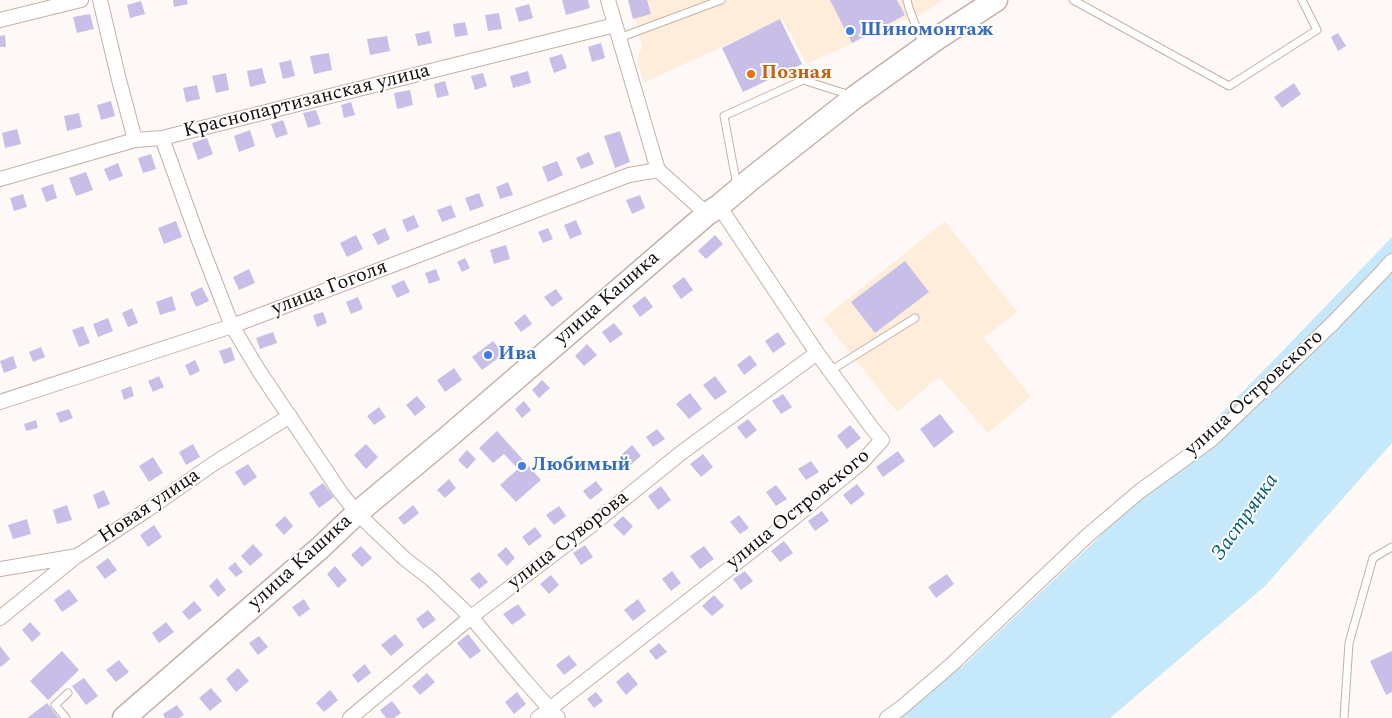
<!DOCTYPE html>
<meta charset="utf-8">
<style>
body{margin:0}
canvas{display:block;background:#fef9f7}
</style>
<canvas width="1392" height="718"></canvas>
<script>
const c = document.querySelector('canvas').getContext('2d');
c.lineJoin = 'round';
function fillPath(path, color) { c.fillStyle = color; c.fill(path, 'evenodd'); }
const shape = rows => new Path2D(rows.map(r => 'M' + r).join(''));
function stroke(path, color, width, dash) { c.strokeStyle = color; c.lineWidth = width; c.lineCap = dash ? 'butt' : 'round'; c.setLineDash(dash || []); c.stroke(path); }
function label(font, color, halo, rows, align = 'center') {
  c.font = font + ' Spectral,serif'; c.lineWidth = 4; c.setLineDash([]); c.textBaseline = 'middle'; c.strokeStyle = halo; c.fillStyle = color; for (const [text, x, y, turn = 0] of rows) {
    c.save(); c.translate(x, y); c.rotate((+turn || 0) * Math.PI / 180); c.textAlign = isNaN(turn) ? turn : align; if (halo) c.strokeText(text, 0, 0); c.fillText(text, 0, 0); c.restore();
  }
}
fillPath(shape([
 [631,0,944,0,922,14,900,21,807,64,782,19,643,83,637,59,642,47],
 [945,221,1017,312,984,338,1031,397,988,433,939,377,897,412,823,319]
]), '#ffeddc');
fillPath(shape([
 [1392,237,1392,443,1265,586,1110,718,890,718,964,665,1097,539,1270,364]
]), '#c5e9fb');
fillPath(shape([
 [173,0,187,0,188,4,174,7],
 [562,0,588,0,590,8,566,15],
 [628,0,647,0,651,14,633,19],
 [830,0,897,0,905,15,852,43],
 [141,1,145,14,130,18,127,5],
 [529,4,533,18,519,22,515,8],
 [499,13,502,29,488,31,485,15],
 [90,14,94,29,77,33,73,17],
 [780,19,802,64,743,92,722,48],
 [465,22,468,35,455,37,453,24],
 [429,31,432,43,418,46,415,34],
 [1338,33,1346,46,1338,51,1331,37],
 [5,35,6,47,0,47,0,36],
 [387,36,390,51,370,55,367,39],
 [601,43,605,58,592,62,588,47],
 [329,53,332,70,314,74,310,56],
 [562,54,567,68,554,73,549,58],
 [291,60,295,76,283,79,279,63],
 [262,68,266,83,250,87,247,71],
 [528,71,531,83,513,88,510,76],
 [226,73,229,90,216,93,212,76],
 [483,73,487,86,475,90,471,76],
 [445,81,449,95,437,98,434,84],
 [1294,83,1301,94,1282,108,1274,97],
 [197,85,200,99,186,102,183,88],
 [410,90,413,105,397,109,394,93],
 [111,101,115,116,101,120,97,105],
 [351,102,355,115,344,118,341,105],
 [316,110,321,124,308,128,303,113],
 [79,113,82,127,67,131,64,116],
 [283,120,288,134,276,138,271,124],
 [17,129,21,144,5,148,2,133],
 [250,130,255,146,239,152,234,136],
 [620,131,630,162,615,168,604,136],
 [207,138,213,154,198,160,192,143],
 [589,152,594,164,581,169,576,158],
 [151,154,156,169,143,173,138,158],
 [557,161,563,175,548,182,542,167],
 [118,163,123,176,109,181,104,169],
 [86,172,93,190,76,196,69,178],
 [508,182,513,195,500,199,496,187],
 [53,184,57,198,46,202,41,188],
 [479,193,484,206,470,211,465,198],
 [23,194,27,207,14,211,10,198],
 [640,195,645,208,632,214,626,200],
 [451,205,456,217,442,222,437,210],
 [414,215,419,227,407,232,402,220],
 [576,220,582,234,570,239,564,225],
 [176,221,182,237,164,244,158,228],
 [385,228,390,239,378,245,372,234],
 [548,228,553,239,543,243,538,232],
 [356,235,363,249,347,257,340,243],
 [715,235,723,244,706,259,698,251],
 [506,245,510,259,494,264,490,250],
 [465,258,470,268,462,272,457,262],
 [905,261,929,292,875,333,851,302],
 [249,269,255,283,239,290,233,277],
 [436,269,440,280,429,284,425,273],
 [684,277,693,290,681,299,672,286],
 [404,280,410,292,397,298,391,286],
 [202,287,209,301,196,307,190,293],
 [556,289,563,299,552,307,544,297],
 [172,296,176,310,160,315,156,302],
 [645,296,653,307,640,317,632,306],
 [358,297,363,309,351,314,346,302],
 [132,308,138,323,128,327,122,313],
 [323,312,327,323,317,327,313,315],
 [525,314,532,324,521,332,514,323],
 [108,318,113,331,98,337,93,324],
 [614,323,623,334,610,343,602,332],
 [83,326,90,343,79,347,72,330],
 [273,332,277,343,260,349,256,338],
 [778,332,786,344,773,353,765,341],
 [493,341,504,354,482,370,472,357],
 [587,344,597,355,584,366,575,356],
 [41,347,45,357,33,362,29,352],
 [231,347,235,360,224,364,219,351],
 [750,355,757,365,744,375,737,365],
 [13,356,17,368,4,373,0,361],
 [195,360,200,371,190,376,185,365],
 [454,368,462,380,445,392,437,380],
 [159,376,164,387,153,392,148,381],
 [715,376,727,392,715,400,703,385],
 [542,380,550,388,539,398,532,390],
 [131,386,134,396,124,400,121,390],
 [690,393,702,409,689,419,676,404],
 [783,394,792,407,781,414,772,401],
 [417,396,426,407,415,416,406,405],
 [524,401,531,410,522,418,515,409],
 [379,407,386,417,374,425,367,416],
 [69,409,73,418,60,423,56,413],
 [940,414,954,432,934,448,920,429],
 [748,419,757,430,746,439,737,427],
 [36,420,38,428,26,431,24,424],
 [850,425,861,438,847,449,837,436],
 [657,429,665,439,653,447,646,437],
 [497,431,541,480,516,502,500,485,518,469,504,454,493,463,479,448],
 [193,444,200,457,186,465,179,452],
 [366,444,378,457,366,469,354,455],
 [632,445,641,456,628,467,619,457],
 [467,450,476,459,467,469,458,460],
 [898,451,905,461,883,477,876,467],
 [703,454,713,467,701,477,690,464],
 [153,457,163,473,149,482,139,466],
 [811,461,819,472,806,480,798,469],
 [248,464,257,477,244,486,235,472],
 [449,479,456,488,445,498,437,490],
 [596,481,603,490,590,500,583,491],
 [323,483,334,497,319,508,309,493],
 [857,484,865,494,851,505,843,495],
 [776,485,787,499,776,506,766,492],
 [661,486,671,500,658,510,648,496],
 [104,490,110,504,98,509,93,495],
 [67,505,72,520,57,524,53,510],
 [413,505,419,513,404,525,398,518],
 [559,506,566,516,554,525,546,515],
 [822,511,829,521,815,531,808,521],
 [739,515,749,528,740,534,730,522],
 [285,516,293,526,284,535,275,525],
 [623,516,633,526,624,536,613,525],
 [27,519,31,534,13,539,8,525],
 [154,525,162,537,148,547,140,535],
 [535,527,542,536,529,546,522,537],
 [784,541,793,553,780,562,771,551],
 [253,544,263,555,250,566,241,556],
 [585,545,593,557,581,565,573,553],
 [361,546,372,558,362,567,351,555],
 [704,546,714,559,700,569,690,556],
 [506,547,515,558,507,566,497,555],
 [108,558,117,570,105,579,96,567],
 [235,562,243,572,236,577,228,568],
 [335,566,347,580,338,588,327,574],
 [672,571,681,583,671,591,662,579],
 [745,571,753,581,741,590,733,579],
 [479,572,488,582,479,589,470,579],
 [947,574,954,584,936,598,928,587],
 [551,575,559,585,549,594,540,584],
 [217,578,226,590,218,597,209,586],
 [69,589,78,601,62,612,54,600],
 [714,595,724,606,712,616,702,606],
 [304,599,310,609,299,617,292,607],
 [638,599,646,611,633,621,624,610],
 [194,601,202,610,189,620,182,612],
 [518,604,526,615,512,625,503,614],
 [428,610,436,620,423,629,416,619],
 [30,622,41,634,32,642,22,630],
 [166,622,174,632,159,643,152,633],
 [395,634,404,645,391,656,381,645],
 [468,634,481,651,470,659,457,643],
 [259,636,268,647,258,655,249,643],
 [659,643,667,652,656,660,649,651],
 [0,646,10,659,1,667,0,666],
 [62,651,79,670,48,700,30,681],
 [1392,651,1392,692,1386,695,1370,661],
 [569,655,577,665,564,675,556,665],
 [119,660,129,672,116,682,106,670],
 [365,664,371,673,358,683,352,675],
 [238,668,249,681,236,692,226,679],
 [628,672,638,684,626,695,616,682],
 [427,673,435,682,420,695,412,686],
 [84,678,98,696,86,705,72,686],
 [211,688,222,701,210,711,199,698],
 [330,690,338,700,324,712,316,703],
 [517,692,526,704,514,714,505,702],
 [596,692,603,701,594,708,587,699],
 [392,701,401,713,394,718,386,718,380,710],
 [47,703,59,718,27,718],
 [177,705,184,715,179,718,165,718,163,714]
]), '#c7bfe7');
const service = shape([
 [907,0,909,8,923,45],
 [1073,0,1229,86,1317,30,1302,0],
 [619,38,721,0],
 [737,186,724,116,803,80,850,95],
 [830,371,915,318],
 [66,718,55,705,68,693],
 [1344,718,1349,643,1373,558,1392,547]
]);
const minor = shape([
 [100,0,118,76,135,140],
 [608,0,658,170,707,214],
 [0,20,81,0],
 [162,138,198,238,232,326,259,371,341,493,357,513,405,559,431,579,471,617,525,681,558,718],
 [0,179,135,140,162,138,615,25],
 [0,402,232,326,629,175,658,170],
 [0,569,77,556,147,510,213,464,290,416],
 [0,618,74,558],
 [350,718,471,617,588,528,681,453,817,353],
 [538,718,785,525,862,462,882,440,872,428,817,353,719,206],
 [887,718,901,708,950,666,1087,536,1140,491,1212,439,1333,323,1383,271,1392,261]
]);
const trunk = shape([
 [124,718,320,548,357,513,447,438,707,214,719,206,751,179,855,97,936,39,996,0]
]);
stroke(service, '#c6afa6', 9);
stroke(minor, '#c6afa6', 16);
stroke(trunk, '#c6afa6', 25);
stroke(service, '#fff', 7);
stroke(minor, '#fff', 14);
stroke(trunk, '#fff', 22);
for (const [x, y, r, color] of [
 [850,31,5,"#3f7fe0"],
 [751,74,5,"#e8710a"],
 [488,355,5,"#3f7fe0"],
 [522,466,5,"#3f7fe0"]
]) { const dot = new Path2D(); dot.arc(x, y, r, 0, 2 * Math.PI); c.fillStyle = color; c.fill(dot); stroke(dot, '#fff', 2); }
label('bold 20px', '#366cbe', '#fff', [
 ["Шиномонтаж",860,31],
 ["Ива",498,355],
 ["Любимый",532,466]
], 'left');
label('bold 20px', '#c56008', '#fff', [
 ["Позная",761,74]
], 'left');
label('20px', '#130b08', '#fff', [
 ["Краснопартизанская улица",307,102,-14],
 ["улица Гоголя",330,289,-21],
 ["улица Кашика",608,299,-41],
 ["улица Островского",1255,394,-42],
 ["Новая улица",150,507,-34],
 ["улица Островского",799,510,-39],
 ["улица Суворова",569,541,-38],
 ["улица Кашика",301,563,-42]
]);
label('italic 21px', '#035a78', '#fff', [
 ["Застрянка",1246,518,-55]
]);
</script>
